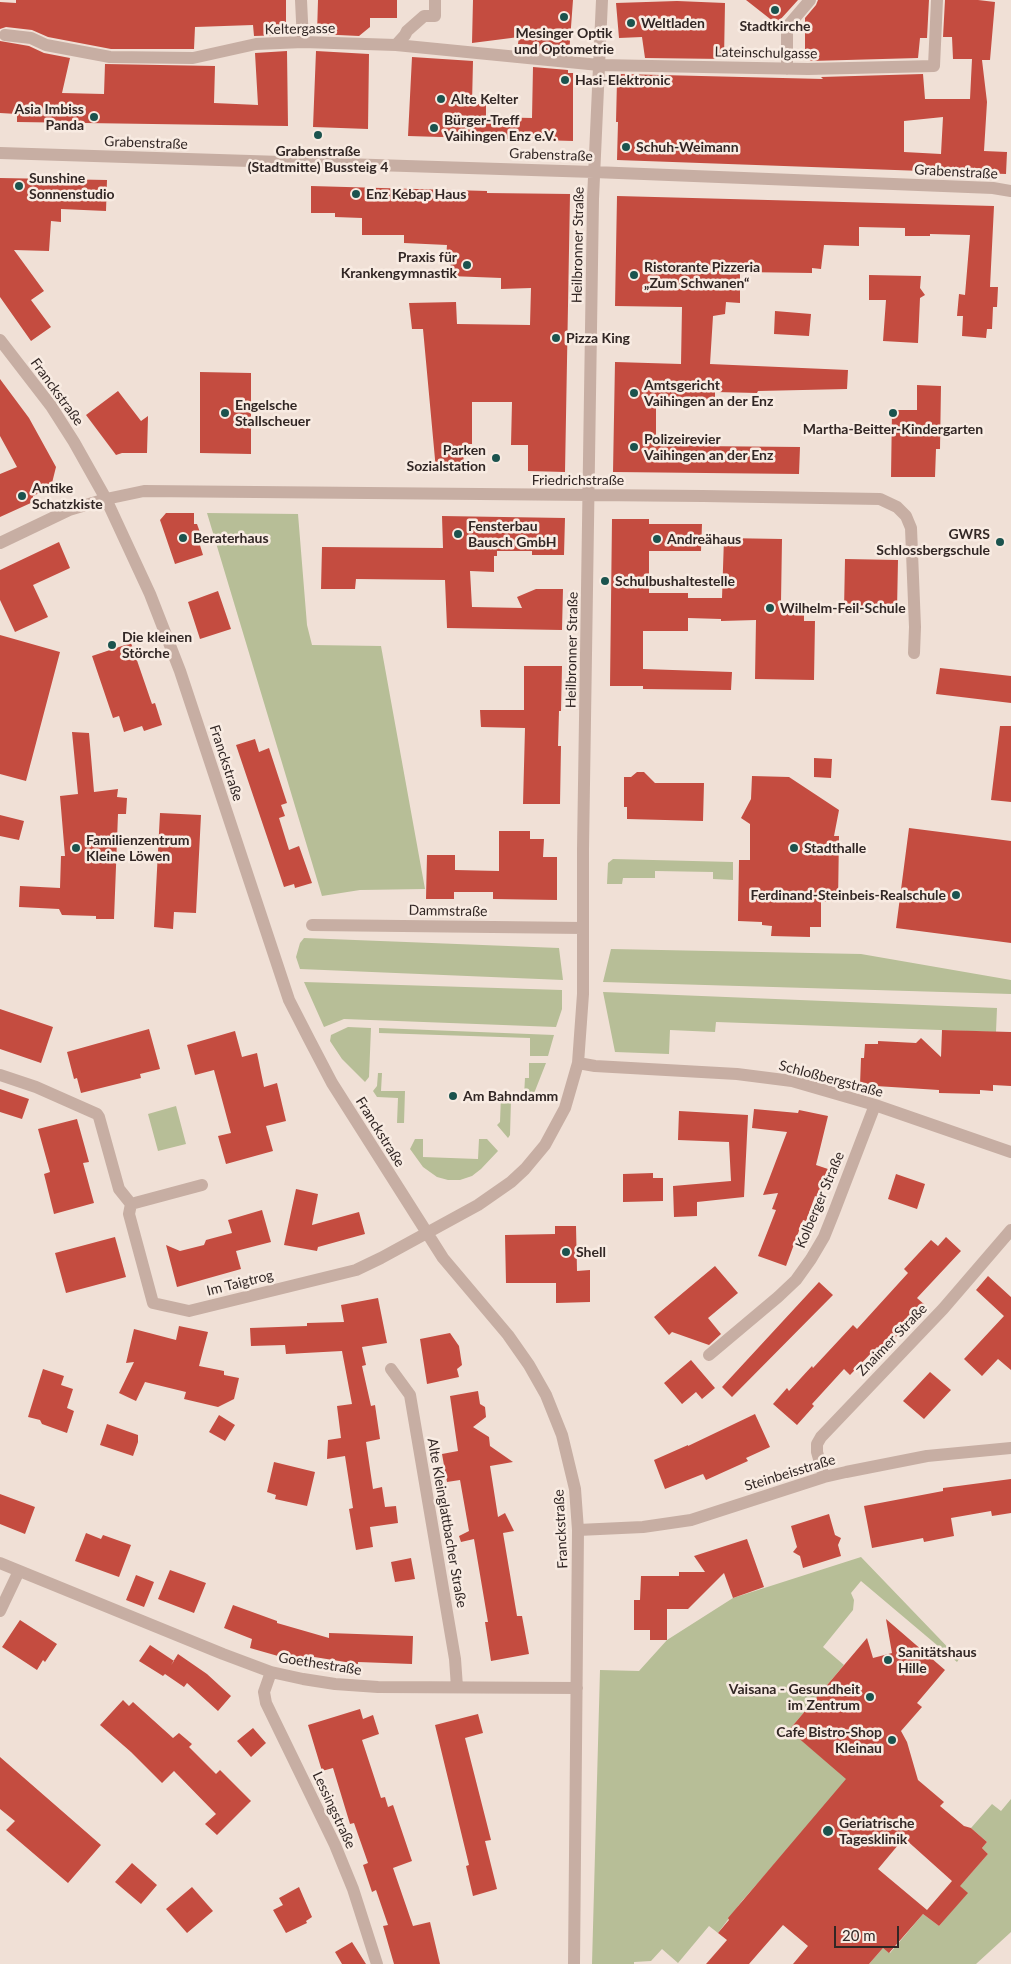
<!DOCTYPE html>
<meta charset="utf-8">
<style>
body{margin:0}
#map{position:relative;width:1011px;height:1964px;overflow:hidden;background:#f0e0d6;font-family:Lato,sans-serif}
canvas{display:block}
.scale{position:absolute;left:834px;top:1926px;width:65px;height:22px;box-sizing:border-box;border:2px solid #322725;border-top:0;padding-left:6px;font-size:15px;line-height:18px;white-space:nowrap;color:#322725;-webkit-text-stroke:4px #f8ebe2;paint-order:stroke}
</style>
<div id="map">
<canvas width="1011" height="1964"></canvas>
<div class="scale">20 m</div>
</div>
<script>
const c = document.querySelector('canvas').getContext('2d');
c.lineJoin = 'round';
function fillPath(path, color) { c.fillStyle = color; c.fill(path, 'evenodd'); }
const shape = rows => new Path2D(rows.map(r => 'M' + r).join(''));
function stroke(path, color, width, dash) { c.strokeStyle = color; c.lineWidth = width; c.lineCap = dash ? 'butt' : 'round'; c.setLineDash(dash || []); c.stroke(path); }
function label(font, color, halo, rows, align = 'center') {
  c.font = font + ' Lato,sans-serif'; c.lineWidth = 5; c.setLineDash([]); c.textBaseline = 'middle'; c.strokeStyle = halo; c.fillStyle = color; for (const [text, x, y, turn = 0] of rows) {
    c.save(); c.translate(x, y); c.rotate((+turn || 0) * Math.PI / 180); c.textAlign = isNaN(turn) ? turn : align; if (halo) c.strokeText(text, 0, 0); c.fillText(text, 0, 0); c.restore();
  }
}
fillPath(shape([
 [207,513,298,514,307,625,312,645,381,646,425,889,360,890,322,896],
 [613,859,733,862,733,880,713,879,713,872,655,871,655,878,623,878,622,884,607,884,608,863],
 [304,938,559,948,563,980,300,969,296,957,300,943],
 [611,949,861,954,1011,980,1011,994,603,982],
 [304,982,562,990,562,1009,556,1027,344,1019,324,1027],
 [603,992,997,1008,996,1032,716,1022,715,1032,670,1030,669,1054,615,1052],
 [348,1027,371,1028,369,1077,365,1082,342,1059,330,1041,331,1035],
 [379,1028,554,1035,548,1056,530,1056,530,1038,379,1033],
 [529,1063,546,1063,531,1101,511,1100,510,1135,508,1138,497,1125,500,1122,501,1095,524,1096,525,1078,529,1078],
 [378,1073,382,1073,381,1091,405,1091,404,1123,397,1123,398,1098,377,1097,373,1091,377,1086],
 [176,1106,186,1144,158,1151,148,1114],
 [415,1139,423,1139,423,1157,478,1159,479,1139,487,1139,498,1151,481,1169,472,1176,460,1180,448,1180,437,1177,423,1167,410,1149],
 [861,1557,959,1659,957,1662,861,1581,851,1593,854,1600,853,1610,823,1647,844,1665,789,1730,832,1766,865,1761,742,1901,718,1933,709,1926,678,1963,662,1949,651,1961,634,1962,634,1964,592,1964,600,1670,639,1671,667,1640,733,1598],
 [1011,1799,1011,1932,976,1964,869,1964,883,1948,890,1953,923,1914,939,1926,967,1893,954,1881,965,1880,988,1854,982,1848,987,1842,971,1828,992,1804,1001,1811]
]), '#b7be97');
fillPath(shape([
 [16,0,286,0,286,35,254,36,253,25,195,27,194,49,111,49,48,37,32,30,6,27,0,29,0,2,16,3],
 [318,0,397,0,397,18,370,18,370,27,359,36,317,34],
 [473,0,573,0,569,54,533,50,534,45,518,44,519,37,472,43],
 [746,0,798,0,779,21,777,19,774,22],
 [818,0,929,0,927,38,920,38,918,58,811,61,805,52,805,18,816,5],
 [945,0,978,0,995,2,990,60,982,60,987,102,984,151,1007,152,1006,174,617,160,618,122,616,122,617,80,620,80,620,74,823,79,821,77,923,74,925,99,970,99,972,59,953,59,952,37,943,37],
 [943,117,941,154,904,152,904,121],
 [677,1,725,3,724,59,645,58,642,37,619,38,616,3],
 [0,41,29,46,44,53,70,58,62,93,104,94,105,64,215,66,214,103,258,105,255,53,287,51,288,126,17,122,17,114,0,113],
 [316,51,369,54,368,129,313,127],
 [412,57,473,61,472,104,486,104,486,117,532,118,533,67,568,70,568,73,573,73,573,141,408,136],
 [0,178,107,180,106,211,61,209,61,222,51,221,49,251,14,250,44,291,31,300,51,327,31,341,0,297],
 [311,186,487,191,487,193,570,194,565,472,528,471,528,445,511,445,512,402,472,402,472,444,463,444,464,470,436,470,423,329,412,329,409,303,456,302,457,324,530,325,531,288,501,289,501,278,450,276,451,258,446,258,447,245,404,243,404,235,362,235,362,218,335,217,335,213,311,213],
 [617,196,994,206,990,287,998,287,997,307,993,307,992,329,987,329,986,338,962,336,963,316,957,316,959,294,965,295,970,235,930,234,930,236,905,236,905,228,859,227,859,246,824,245,821,269,812,268,812,273,740,272,740,303,726,302,725,314,713,316,710,364,848,370,847,389,758,391,757,393,715,392,715,400,656,400,656,443,694,444,694,446,800,447,799,474,613,472,615,362,681,364,682,307,615,306],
 [869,275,921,276,920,288,925,295,920,298,918,343,883,341,886,300,869,300],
 [775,311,811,314,809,336,774,334],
 [200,372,251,373,251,454,200,453],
 [0,379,29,418,56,467,51,487,33,496,33,502,0,517,0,474,17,467,0,436],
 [917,385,941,386,940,449,936,449,935,477,891,477,892,410,917,410],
 [118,391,141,421,148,416,147,453,122,453,116,455,86,415],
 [166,513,194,513,194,524,197,524,202,538,198,539,203,555,175,564,160,520],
 [442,516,565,518,564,555,532,555,532,551,497,551,497,556,494,556,494,572,470,571,472,607,522,608,517,597,536,589,563,589,562,630,447,628,445,580,356,579,355,589,321,589,322,547,443,548],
 [612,519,649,519,649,524,702,524,701,551,649,551,649,593,688,593,688,598,722,598,724,538,782,539,781,602,804,603,804,621,815,621,814,680,755,679,756,620,721,621,721,619,688,618,688,631,643,631,643,669,732,672,731,690,643,689,643,686,610,686],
 [59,542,70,568,33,585,48,617,15,632,0,600,0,570],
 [845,559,898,560,897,610,844,610],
 [218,591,231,629,200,639,188,602],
 [0,635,60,652,26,781,0,774],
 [131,643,152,704,155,703,162,725,144,731,142,726,124,732,119,716,113,718,92,656],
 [524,666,562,666,561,711,559,711,558,746,561,746,560,804,523,804,525,728,481,727,480,710,524,710],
 [940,668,1011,676,1011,703,936,694],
 [1000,726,1011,726,1011,802,991,800],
 [72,732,89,733,94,792,118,789,117,797,127,798,126,814,118,814,114,919,96,919,96,916,62,915,59,909,19,907,20,886,60,888,61,856,65,856,60,796,78,794],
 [255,739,259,752,269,748,287,803,281,805,285,816,279,818,289,850,299,846,312,883,295,888,294,884,284,887,236,745],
 [814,758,832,759,831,778,814,777],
 [637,772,644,772,655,783,704,783,703,821,627,819,627,807,624,807,624,777,631,777],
 [752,776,789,777,839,810,834,836,839,836,838,902,821,902,821,927,810,927,810,937,771,936,772,926,762,925,762,922,738,921,739,860,750,860,750,824,741,818,751,799],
 [160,813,201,815,196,913,174,912,173,929,154,927],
 [0,815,24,821,19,840,0,836],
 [909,828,1011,841,1011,943,896,928],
 [499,831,530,831,530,839,544,839,543,857,557,857,557,900,493,899,493,892,454,892,454,899,426,899,427,855,455,855,455,870,499,871],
 [0,1009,53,1027,41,1063,0,1049],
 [149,1029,160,1069,140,1074,141,1078,81,1093,77,1078,74,1079,67,1052],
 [942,1030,1011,1032,1011,1086,993,1085,993,1091,980,1090,980,1094,939,1093,939,1090,860,1085,861,1058,864,1058,865,1044,878,1044,878,1041,916,1043,921,1038,941,1057],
 [235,1031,242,1057,257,1053,264,1087,277,1083,286,1121,266,1126,273,1151,226,1164,218,1136,231,1133,214,1070,195,1075,187,1045],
 [0,1089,29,1099,22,1119,0,1112],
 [754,1109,798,1113,799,1110,828,1116,816,1165,831,1170,820,1198,815,1196,806,1221,803,1220,786,1266,758,1256,776,1210,772,1209,778,1193,763,1195,787,1132,752,1128],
 [679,1111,748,1115,744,1197,697,1202,697,1216,674,1217,673,1186,731,1181,729,1142,678,1140],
 [77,1119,89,1162,83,1163,94,1203,54,1214,44,1174,50,1172,38,1129],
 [653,1173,653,1178,663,1178,663,1201,623,1202,623,1174],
 [896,1174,925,1184,917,1209,888,1199],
 [296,1189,318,1194,312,1225,359,1212,365,1234,318,1247,317,1251,284,1245],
 [262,1210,271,1242,236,1251,241,1269,177,1287,166,1245,180,1251,204,1245,206,1240,232,1233,228,1220],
 [555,1226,576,1226,577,1271,590,1270,590,1302,556,1303,556,1283,506,1283,505,1235,555,1234],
 [115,1237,126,1277,66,1293,55,1253],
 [946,1237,961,1251,917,1298,925,1305,882,1352,877,1347,850,1375,844,1369,812,1404,814,1406,797,1425,773,1404,787,1388,789,1391,812,1366,813,1368,853,1325,857,1329,908,1273,904,1269,931,1240,938,1246],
 [715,1266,738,1293,708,1318,721,1334,709,1345,672,1332,669,1335,654,1317],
 [988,1276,1011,1297,1011,1370,998,1359,982,1376,964,1359,1004,1316,976,1290],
 [819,1282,833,1295,732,1397,722,1387],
 [378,1298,387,1343,362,1347,366,1365,362,1366,371,1406,375,1405,380,1439,366,1442,373,1489,382,1487,385,1507,396,1506,398,1523,370,1527,373,1547,356,1550,349,1509,353,1508,345,1456,327,1459,328,1440,341,1438,337,1406,352,1404,342,1351,286,1354,285,1345,251,1346,250,1328,307,1326,307,1323,344,1322,341,1305],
 [179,1326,208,1332,199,1366,224,1371,224,1375,239,1378,234,1399,218,1407,184,1399,186,1392,145,1382,136,1401,119,1393,134,1362,126,1363,134,1329,176,1340],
 [450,1333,459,1346,462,1365,457,1369,459,1377,427,1384,420,1339],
 [691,1360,715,1388,702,1399,696,1392,682,1404,664,1383],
 [43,1369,64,1376,61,1385,73,1389,67,1408,74,1411,67,1433,42,1424,40,1420,28,1417],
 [930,1372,951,1390,924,1419,903,1401],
 [478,1391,480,1404,485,1407,486,1417,473,1427,489,1437,490,1446,513,1462,490,1466,498,1517,505,1513,514,1531,503,1533,517,1616,522,1616,529,1654,491,1661,485,1622,488,1622,474,1539,461,1542,459,1536,469,1531,460,1480,447,1482,442,1454,458,1451,450,1396],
 [755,1414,770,1447,746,1458,748,1461,706,1480,703,1474,665,1489,654,1460,688,1445,688,1446],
 [219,1415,235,1425,225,1441,209,1432],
 [107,1424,138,1435,138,1442,133,1456,100,1445],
 [274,1462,315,1472,307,1506,275,1499,276,1495,267,1492],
 [1011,1479,1011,1513,992,1516,991,1511,951,1518,954,1536,924,1542,923,1538,872,1548,864,1506,943,1491,943,1488],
 [0,1494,35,1507,25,1534,0,1524],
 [829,1514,835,1535,841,1538,838,1545,841,1556,803,1568,800,1556,793,1552,797,1547,791,1526],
 [86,1533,101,1539,103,1535,131,1545,119,1577,75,1561],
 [747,1539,764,1587,733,1598,724,1573,688,1609,667,1609,667,1640,650,1640,650,1630,634,1630,634,1600,640,1600,641,1576,679,1576,679,1572,705,1572,694,1556],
 [411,1558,415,1579,395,1582,391,1562],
 [170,1570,206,1583,194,1613,158,1599],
 [136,1575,154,1582,144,1607,126,1600],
 [233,1605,277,1621,277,1623,329,1638,329,1633,413,1636,412,1664,358,1662,358,1664,308,1656,306,1664,250,1648,252,1639,224,1628],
 [886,1619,945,1670,917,1703,922,1707,901,1731,907,1742,918,1780,944,1802,940,1806,964,1826,971,1828,987,1842,982,1848,988,1854,960,1886,968,1893,939,1926,923,1914,889,1953,883,1948,869,1964,793,1964,808,1946,783,1925,749,1964,706,1964,727,1940,718,1933,729,1920,728,1918,846,1779,789,1730,867,1638,873,1658,892,1653],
 [904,1838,952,1881,927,1910,878,1869],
 [20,1620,57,1644,45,1662,43,1660,37,1670,2,1647],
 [150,1645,174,1661,171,1665,178,1654,207,1674,231,1696,218,1711,187,1683,184,1687,165,1674,163,1676,139,1661],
 [123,1700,129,1706,133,1702,173,1738,179,1733,192,1744,189,1747,216,1774,220,1770,251,1801,217,1835,205,1824,216,1814,174,1771,162,1783,131,1752,100,1725],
 [360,1709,363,1719,373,1715,379,1734,362,1740,381,1798,385,1797,388,1807,393,1805,412,1861,393,1868,413,1926,430,1922,440,1964,394,1964,383,1926,388,1925,376,1890,372,1892,363,1865,368,1863,354,1823,350,1824,333,1768,322,1771,308,1725],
 [478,1714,483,1733,465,1738,491,1840,485,1841,497,1889,473,1896,466,1866,469,1865,435,1725],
 [253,1728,266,1743,251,1757,237,1741],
 [0,1757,101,1845,68,1883,6,1830,15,1821,0,1809],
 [132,1863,157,1885,141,1904,115,1882],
 [192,1887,213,1911,187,1933,166,1909],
 [299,1887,312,1917,306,1921,307,1923,286,1933,273,1910,283,1905,279,1898],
 [352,1942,366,1964,342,1964,335,1952]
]), '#c44c40');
stroke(shape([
 [301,0,303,42],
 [5,35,31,38,46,45,110,57,193,58,256,44,303,42,396,45,599,65,808,69,934,66,937,0],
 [396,45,405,35,407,31,424,16,435,16,435,0],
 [787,69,787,27,810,0],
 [0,153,594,172,993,188,1011,191],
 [0,340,51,406,74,442,106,499,150,594,180,671,289,1000,309,1039,332,1083,443,1258,508,1335,529,1365,546,1395,562,1435,575,1489,578,1530,574,1964],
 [0,543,69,510,106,499,144,491,703,496,880,499,897,507,906,516,911,528,915,627,914,653],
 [312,925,583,928],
 [578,1063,595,1066,737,1074,792,1081,875,1105,1011,1152],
 [0,1075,36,1087,97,1114,99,1117,119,1189,131,1204],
 [131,1204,129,1214,153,1303,189,1311,356,1270,381,1258,478,1205,511,1182,525,1169,545,1145,565,1108,578,1063,583,994,583,849,593,199,602,0],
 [131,1204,202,1185],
 [709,1355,778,1297,796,1280,811,1259,824,1237,834,1212,875,1105],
 [391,1369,410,1395,455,1659,457,1687],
 [824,1477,817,1452,817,1444,821,1437,943,1309,1011,1230],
 [578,1530,643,1527,691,1520,824,1477,846,1472,927,1456,1011,1448],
 [0,1563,223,1654,271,1672,303,1679,335,1684,378,1687,577,1688],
 [0,1611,19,1571],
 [271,1672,264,1692,266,1703,335,1845,353,1889,377,1964]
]), '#c7aea3', 12);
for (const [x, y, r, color] of [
 [775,10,5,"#1b534e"],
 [564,17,5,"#1b534e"],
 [631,23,5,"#1b534e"],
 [565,80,5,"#1b534e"],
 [441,99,5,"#1b534e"],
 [94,117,5,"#1b534e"],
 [434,128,5,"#1b534e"],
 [318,135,5,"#1b534e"],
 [626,147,5,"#1b534e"],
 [19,186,5,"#1b534e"],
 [356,194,5,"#1b534e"],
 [467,265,5,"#1b534e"],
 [634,275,5,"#1b534e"],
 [556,338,5,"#1b534e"],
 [634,393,5,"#1b534e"],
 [225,413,5,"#1b534e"],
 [893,413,5,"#1b534e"],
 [634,447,5,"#1b534e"],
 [496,458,5,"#1b534e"],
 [22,496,5,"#1b534e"],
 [458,534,5,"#1b534e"],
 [183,538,5,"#1b534e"],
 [657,539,5,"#1b534e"],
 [1000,542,5,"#1b534e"],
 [605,581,5,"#1b534e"],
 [770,608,5,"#1b534e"],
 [112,645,5,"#1b534e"],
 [76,848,5,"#1b534e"],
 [794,848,5,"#1b534e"],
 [956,895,5,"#1b534e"],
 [453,1096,5,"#1b534e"],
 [566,1252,5,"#1b534e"],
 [888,1660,5,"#1b534e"],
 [870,1697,5,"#1b534e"],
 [892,1740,5,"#1b534e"],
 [828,1831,6,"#1b534e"]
]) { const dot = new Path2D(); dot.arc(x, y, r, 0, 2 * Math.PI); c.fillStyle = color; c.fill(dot); stroke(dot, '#f8ebe2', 2); }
label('bold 14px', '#322725', '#f8ebe2', [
 ["Weltladen",641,23],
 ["Stadtkirche",775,26,"center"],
 ["Mesinger Optik",564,33,"center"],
 ["und Optometrie",564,49,"center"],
 ["Hasi-Elektronic",575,80],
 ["Alte Kelter",451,99],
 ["Asia Imbiss",84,109,"right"],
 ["Panda",84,125,"right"],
 ["Bürger-Treff",444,120],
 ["Vaihingen Enz e.V.",444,136],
 ["Schuh-Weimann",636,147],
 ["Grabenstraße",318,151,"center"],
 ["(Stadtmitte) Bussteig 4",318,167,"center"],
 ["Sunshine",29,178],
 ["Sonnenstudio",29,194],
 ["Enz Kebap Haus",366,194],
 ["Praxis für",457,257,"right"],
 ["Krankengymnastik",457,273,"right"],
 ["Ristorante Pizzeria",644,267],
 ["„Zum Schwanen“",644,283],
 ["Pizza King",566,338],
 ["Amtsgericht",644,385],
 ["Vaihingen an der Enz",644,401],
 ["Engelsche",235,405],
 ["Stallscheuer",235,421],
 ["Martha-Beitter-Kindergarten",893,429,"center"],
 ["Polizeirevier",644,439],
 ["Vaihingen an der Enz",644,455],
 ["Parken",486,450,"right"],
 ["Sozialstation",486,466,"right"],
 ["Antike",32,488],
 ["Schatzkiste",32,504],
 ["Fensterbau",468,526],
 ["Bausch GmbH",468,542],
 ["GWRS",990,534,"right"],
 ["Schlossbergschule",990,550,"right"],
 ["Beraterhaus",193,538],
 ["Andreähaus",667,539],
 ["Schulbushaltestelle",615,581],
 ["Wilhelm-Feil-Schule",780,608],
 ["Die kleinen",122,637],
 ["Störche",122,653],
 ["Familienzentrum",86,840],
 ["Kleine Löwen",86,856],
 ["Stadthalle",804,848],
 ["Ferdinand-Steinbeis-Realschule",946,895,"right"],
 ["Am Bahndamm",463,1096],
 ["Shell",576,1252],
 ["Sanitätshaus",898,1652],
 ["Hille",898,1668],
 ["Vaisana - Gesundheit",860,1689,"right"],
 ["im Zentrum",860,1705,"right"],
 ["Cafe Bistro-Shop",882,1732,"right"],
 ["Kleinau",882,1748,"right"],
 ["Geriatrische",839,1823],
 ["Tagesklinik",839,1839]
], 'left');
label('14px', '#322725', '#f8ebe2', [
 ["Keltergasse",300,29,-1],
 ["Lateinschulgasse",766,53,1],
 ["Grabenstraße",146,143,2],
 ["Grabenstraße",551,155,2],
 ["Grabenstraße",956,172,3],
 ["Heilbronner Straße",578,245,-89],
 ["Franckstraße",57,392,54],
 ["Friedrichstraße",578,480],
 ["Heilbronner Straße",572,650,-89],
 ["Franckstraße",226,763,72],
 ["Dammstraße",448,911,1],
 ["Schloßbergstraße",831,1079,15],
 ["Franckstraße",380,1132,58],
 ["Kolberger Straße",820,1200,-67],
 ["Im Taigtrog",240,1283,-14],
 ["Znaimer Straße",892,1340,-46],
 ["Steinbeisstraße",790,1473,-17],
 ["Alte Kleinglattbacher Straße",447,1523,80],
 ["Franckstraße",561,1529,-93],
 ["Goethestraße",320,1664,9],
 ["Lessingstraße",334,1810,65]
]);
</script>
